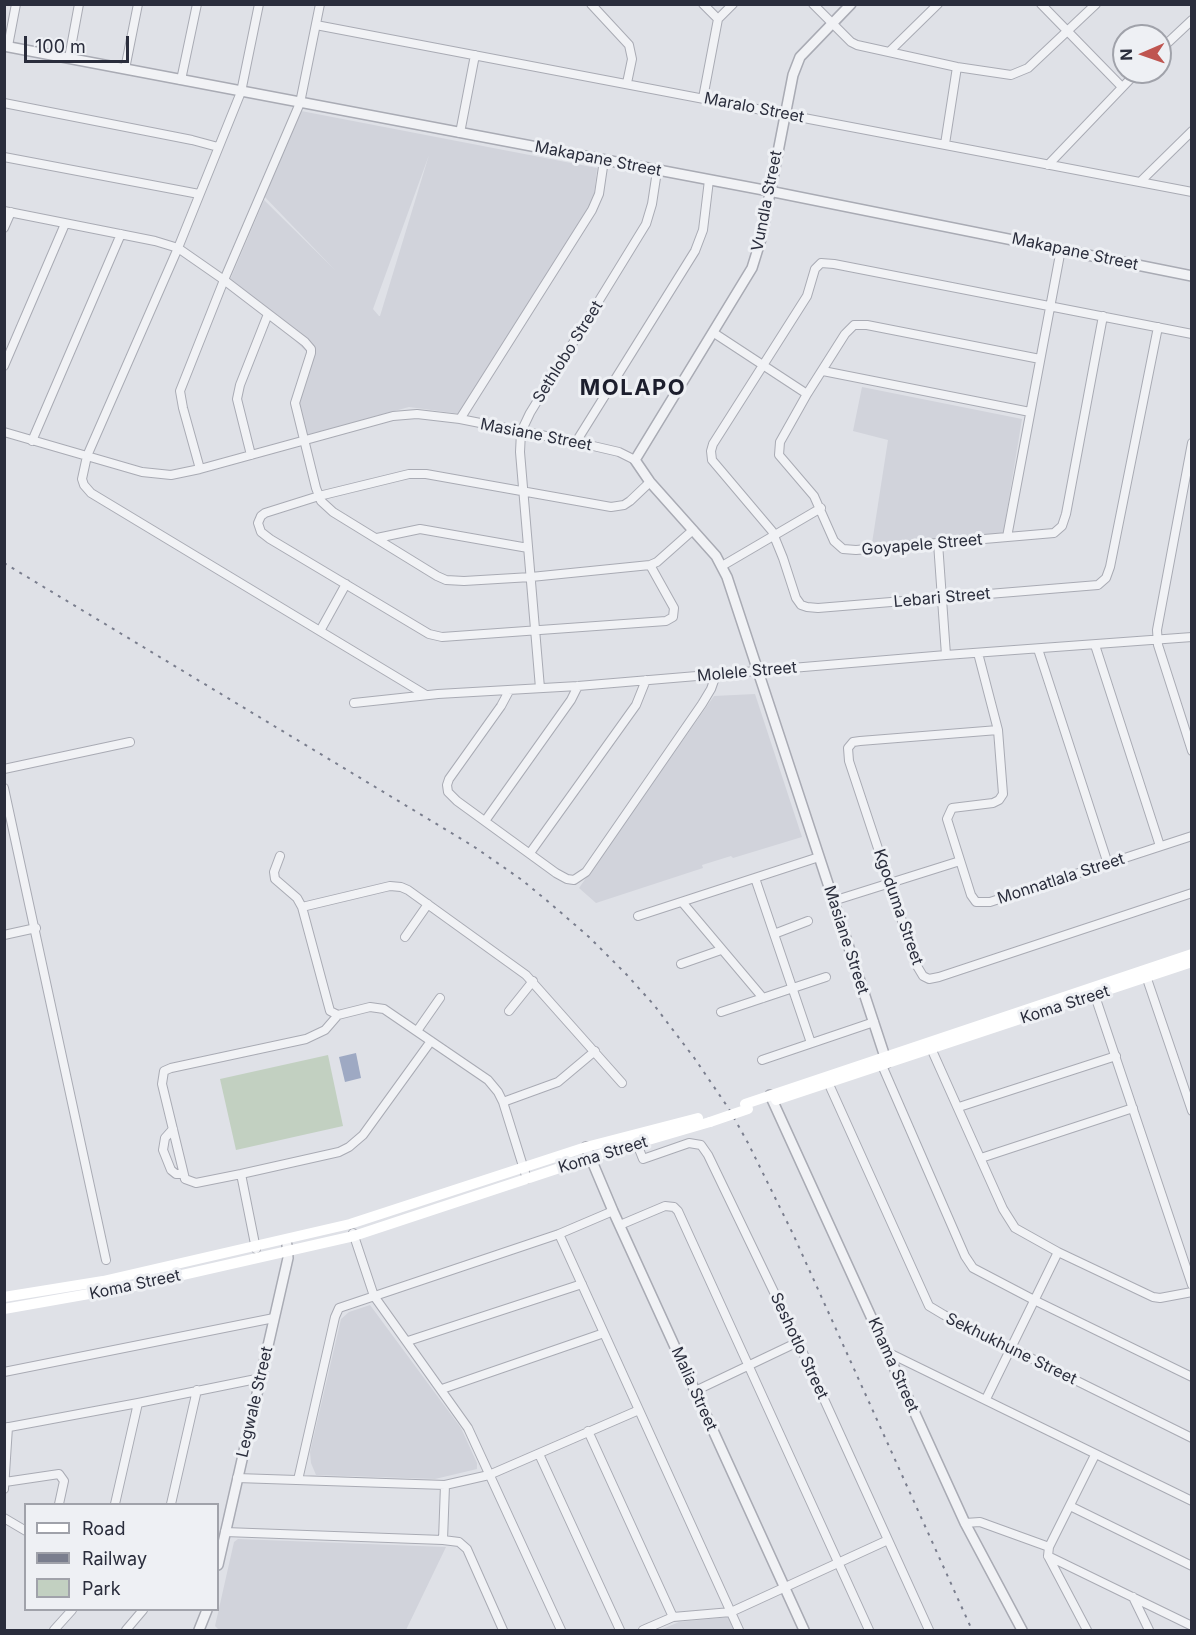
<!DOCTYPE html>
<style>
body{margin:0}
#map{position:relative;width:1196px;height:1635px;overflow:hidden;background:#dfe1e7;font-family:Inter,sans-serif}
canvas{display:block}
.frame{position:absolute;inset:0;border:6px solid #2a2d3c;pointer-events:none}
.legend{position:absolute;left:24px;top:1503px;width:195px;height:108px;box-sizing:border-box;background:#eef0f4;border:2px solid #a0a2aa;margin:0;padding:8px 10px;list-style:none;font-size:18px;color:#2a2d3c}
.legend li{display:flex;align-items:center;gap:12px;height:30px}
.legend b{width:30px;border:2px solid #a0a2aa}
.north{position:absolute;left:1112px;top:24px;width:60px;height:60px;box-sizing:border-box;background:#eef0f4;border:2px solid #a0a2aa;border-radius:50%;rotate:268deg;font-size:16px;font-weight:700;line-height:24px;text-align:center;color:#2a2d3c}
.north::after{content:'';display:block;margin:auto;width:21px;height:27px;background:#bf5550;clip-path:polygon(50% 0,100% 100%,50% 72%,0 100%)}
.scale{position:absolute;left:24px;top:36px;width:105px;height:27px;box-sizing:border-box;border:3px solid #2a2d3c;border-top:0;padding-left:8px;font-size:18px;line-height:21px;white-space:nowrap;color:#2a2d3c;-webkit-text-stroke:4px #eef0f4;paint-order:stroke}
</style>
<div id="map">
<canvas width="1196" height="1635"></canvas>
<div class="frame"></div>
<ul class="legend">
<li><b style="height:8px;background:#fff"></b>Road</li>
<li><b style="height:8px;background:#7a7e8e"></b>Railway</li>
<li><b style="height:16px;background:#c2d0c1"></b>Park</li>
</ul>
<div class="north">N</div>
<div class="scale">100 m</div>
</div>
<script>
const c = document.querySelector('canvas').getContext('2d');
c.lineJoin = 'round';
function fillPath(path, color) { c.fillStyle = color; c.fill(path, 'evenodd'); }
const shape = rows => new Path2D(rows.map(r => 'M' + r).join(''));
function stroke(path, color, width, dash) { c.strokeStyle = color; c.lineWidth = width; c.lineCap = dash ? 'butt' : 'round'; c.setLineDash(dash || []); c.stroke(path); }
function label(font, color, halo, rows, align = 'center') {
  c.font = font + ' Inter,sans-serif'; c.lineWidth = 6; c.setLineDash([]); c.textBaseline = 'middle'; c.strokeStyle = halo; c.fillStyle = color; for (const [text, x, y, turn = 0] of rows) {
    c.save(); c.translate(x, y); c.rotate((+turn || 0) * Math.PI / 180); c.textAlign = isNaN(turn) ? turn : align; if (halo) c.strokeText(text, 0, 0); c.fillText(text, 0, 0); c.restore();
  }
}
fillPath(shape([
 [296,110,597,168,593,205,461,414,409,407,307,435,296,401,308,353,230,280,264,200,335,270,261,193],
 [429,155,380,316,379,316,373,309],
 [862,387,1022,419,1003,535,872,543,888,440,853,431],
 [755,694,802,837,733,858,731,856,702,865,703,868,596,903,579,888,714,696],
 [370,1305,461,1428,477,1463,477,1469,435,1479,316,1475,311,1463,310,1452,341,1319,349,1312],
 [238,1539,446,1547,406,1630,219,1630,215,1626,234,1542],
 [729,1617,735,1630,660,1630,679,1622]
]), '#d1d3db');
fillPath(shape([
 [328,1055,343,1126,236,1150,220,1079]
]), '#c2d0c1');
fillPath(shape([
 [356,1053,361,1078,345,1082,339,1057]
]), '#9ea9c3');
const minor = shape([
 [259,4,241,92,178,248,87,456,82,479,84,485,91,493,426,695],
 [591,4,629,45,632,59,627,83],
 [703,4,718,19],
 [813,4,851,42,857,45,957,67,1011,75,1028,68,1096,4],
 [1041,4,1122,87],
 [316,25,1192,192],
 [8,46,16,4],
 [1160,50,1192,20],
 [889,52,938,4],
 [69,58,79,4],
 [125,69,138,4],
 [181,80,197,4],
 [703,98,718,19,733,4],
 [4,103,192,140,218,147],
 [460,133,475,55],
 [945,144,957,67],
 [4,157,199,194],
 [1048,165,1137,72],
 [1140,182,1192,131],
 [4,211,155,241,178,248,224,280,305,342,311,349,311,353,295,403,316,488,321,501,333,512,437,576,446,580,464,581,531,577,650,565,657,562,693,530],
 [4,228,11,212],
 [1158,327,1110,567,1106,578,1098,585,818,608,807,607,801,605,796,598,783,558,772,531,712,460,711,451,713,444,807,296,815,269,821,263,834,264,1192,334],
 [714,333,807,394],
 [1040,359,867,325,854,325,845,334,807,394,780,442,779,455,814,496,834,541,843,549,856,550,1054,533,1062,526,1066,514,1103,316],
 [4,366,65,224],
 [823,371,1030,412],
 [460,419,592,210,599,194,604,160],
 [4,432,142,472,171,475,200,469,393,416,417,414,460,419,576,442,619,452,635,460],
 [32,441,121,234],
 [576,442,695,251,703,230,709,180],
 [1192,443,1157,630,1158,645,1192,751],
 [251,455,237,399,240,385,268,314],
 [200,469,183,408,180,391,224,280,300,103,320,4],
 [650,482,630,501,624,505,611,507,426,474,409,474,319,496,265,513,261,516,258,523,261,532,270,539,429,634,442,637,666,621,673,617,674,608,650,565],
 [1007,537,1061,249],
 [377,538,420,529,528,548],
 [938,543,946,655],
 [722,566,821,508],
 [320,631,346,584],
 [1095,645,1160,846],
 [1038,649,1108,864],
 [978,653,998,730,1003,794,999,800,993,803,952,808,947,819,971,895,976,902,990,902,1192,836],
 [540,688,520,452,521,432,530,413,646,224,652,204,657,171],
 [509,691,501,706,449,779,447,785,448,792,457,801,556,873,567,879,574,880,586,872,702,704,711,689,716,675],
 [354,703,438,694,578,686,946,655,1192,637],
 [998,730,860,741,853,742,848,748,849,761,917,966,923,976,929,979,939,977,1192,893],
 [4,769,130,742],
 [4,788,106,1260],
 [485,821,571,700,578,686],
 [530,853,636,705,646,680],
 [280,856,274,872,275,879,297,898,302,907,330,1011,338,1015,370,1007,384,1009,488,1080,498,1092,503,1102,527,1179],
 [755,878,811,1043],
 [833,901,960,861],
 [682,902,763,998],
 [302,907,390,886,401,887,408,890,526,975,622,1083],
 [638,916,819,857],
 [774,934,808,921],
 [4,935,36,928],
 [405,937,428,904],
 [681,964,721,950],
 [1145,973,1192,1111],
 [1093,990,1192,1285],
 [509,1011,533,981],
 [721,1012,826,977],
 [338,1015,325,1030,306,1039,171,1068,164,1071,162,1084,185,1179,196,1183,241,1174,339,1152,349,1147,363,1135,431,1041],
 [417,1031,440,998],
 [930,1046,1003,1209,1015,1228,1058,1252,1153,1297,1160,1298,1192,1292],
 [762,1060,874,1022],
 [881,1063,965,1256,973,1268,1036,1301,1192,1377],
 [827,1080,929,1306,944,1315,1192,1438],
 [503,1102,558,1082,595,1051],
 [959,1107,1116,1056],
 [173,1129,165,1138,163,1150,171,1170,176,1174,183,1174],
 [635,1139,643,1159,689,1143,701,1145,708,1155,798,1342,929,1630],
 [981,1158,1133,1108],
 [241,1174,256,1249],
 [620,1225,665,1206,674,1207,678,1211,869,1630],
 [353,1233,374,1296,468,1428,561,1630],
 [559,1234,739,1630],
 [408,1341,582,1284],
 [887,1352,1192,1501],
 [4,1372,274,1318],
 [442,1389,604,1333],
 [695,1391,798,1342],
 [986,1399,1058,1252],
 [4,1428,138,1403,261,1378],
 [588,1431,673,1617],
 [539,1454,620,1630],
 [237,1478,445,1485,489,1475,639,1410],
 [298,1480,335,1317,339,1308,559,1234,613,1211],
 [5,1482,59,1474,64,1481,59,1504],
 [4,1489,8,1427],
 [115,1504,138,1403],
 [171,1504,197,1390],
 [1070,1506,1192,1566],
 [4,1518,26,1531],
 [965,1523,980,1522,1049,1547],
 [225,1532,443,1540,459,1542,467,1549,503,1630],
 [443,1540,445,1485],
 [1048,1556,1192,1626],
 [1133,1597,1149,1630],
 [54,1630,72,1610],
 [126,1630,143,1610],
 [643,1630,673,1617,731,1612,888,1540],
 [1087,1630,1048,1556,1049,1547,1095,1455]
]);
const tertiary = shape([
 [851,4,800,57,793,75,761,239,752,268,635,460,650,482,716,556,727,577,887,1063],
 [4,46,769,191,1192,276],
 [770,1095,965,1523,1022,1630],
 [586,1147,613,1211,804,1630],
 [218,1565,288,1258,287,1245],
 [199,1630,207,1610]
]);
stroke(minor, '#a9abb4', 10);
stroke(tertiary, '#a9abb4', 12);
stroke(minor, '#f1f2f5', 8);
stroke(tertiary, '#f1f2f5', 9);
stroke(shape([
 [776,1100,1192,962],
 [745,1104,1192,954],
 [4,1297,103,1281,350,1224,586,1147,698,1118],
 [4,1309,134,1286,354,1236,614,1150,710,1122]
]), '#fff', 10);
stroke(shape([
 [4,563,473,846,522,880,551,904,589,937,626,974,654,1005,695,1059,729,1109,748,1143,793,1234,972,1630]
]), '#7a7e8e', 2, [3, 6]);
stroke(shape([
 [710,1122,748,1109]
]), '#fff', 10);
label('16px', '#2a2d3c', '#eef0f4', [
 ["Maralo Street",754,108,11],
 ["Makapane Street",598,159,11],
 ["Vundla Street",767,201,-79],
 ["Makapane Street",1075,252,12],
 ["Sethlobo Street",568,352,-58],
 ["Masiane Street",536,435,11],
 ["Goyapele Street",922,545,-5],
 ["Lebari Street",942,598,-5],
 ["Molele Street",747,672,-5],
 ["Monnatlala Street",1061,879,-18],
 ["Kgoduma Street",898,907,71],
 ["Masiane Street",846,940,72],
 ["Koma Street",1065,1005,-18],
 ["Koma Street",603,1155,-17],
 ["Koma Street",135,1285,-12],
 ["Seshotlo Street",799,1346,65],
 ["Sekhukhune Street",1011,1349,26],
 ["Khama Street",893,1365,66],
 ["Malia Street",694,1389,66],
 ["Legwale Street",255,1402,-77]
]);
c.letterSpacing = '1.5px';
label('bold 22px', '#1c1e2d', '#eef0f4', [
 ["MOLAPO",633,388]
]);
c.letterSpacing = '0px';
</script>
